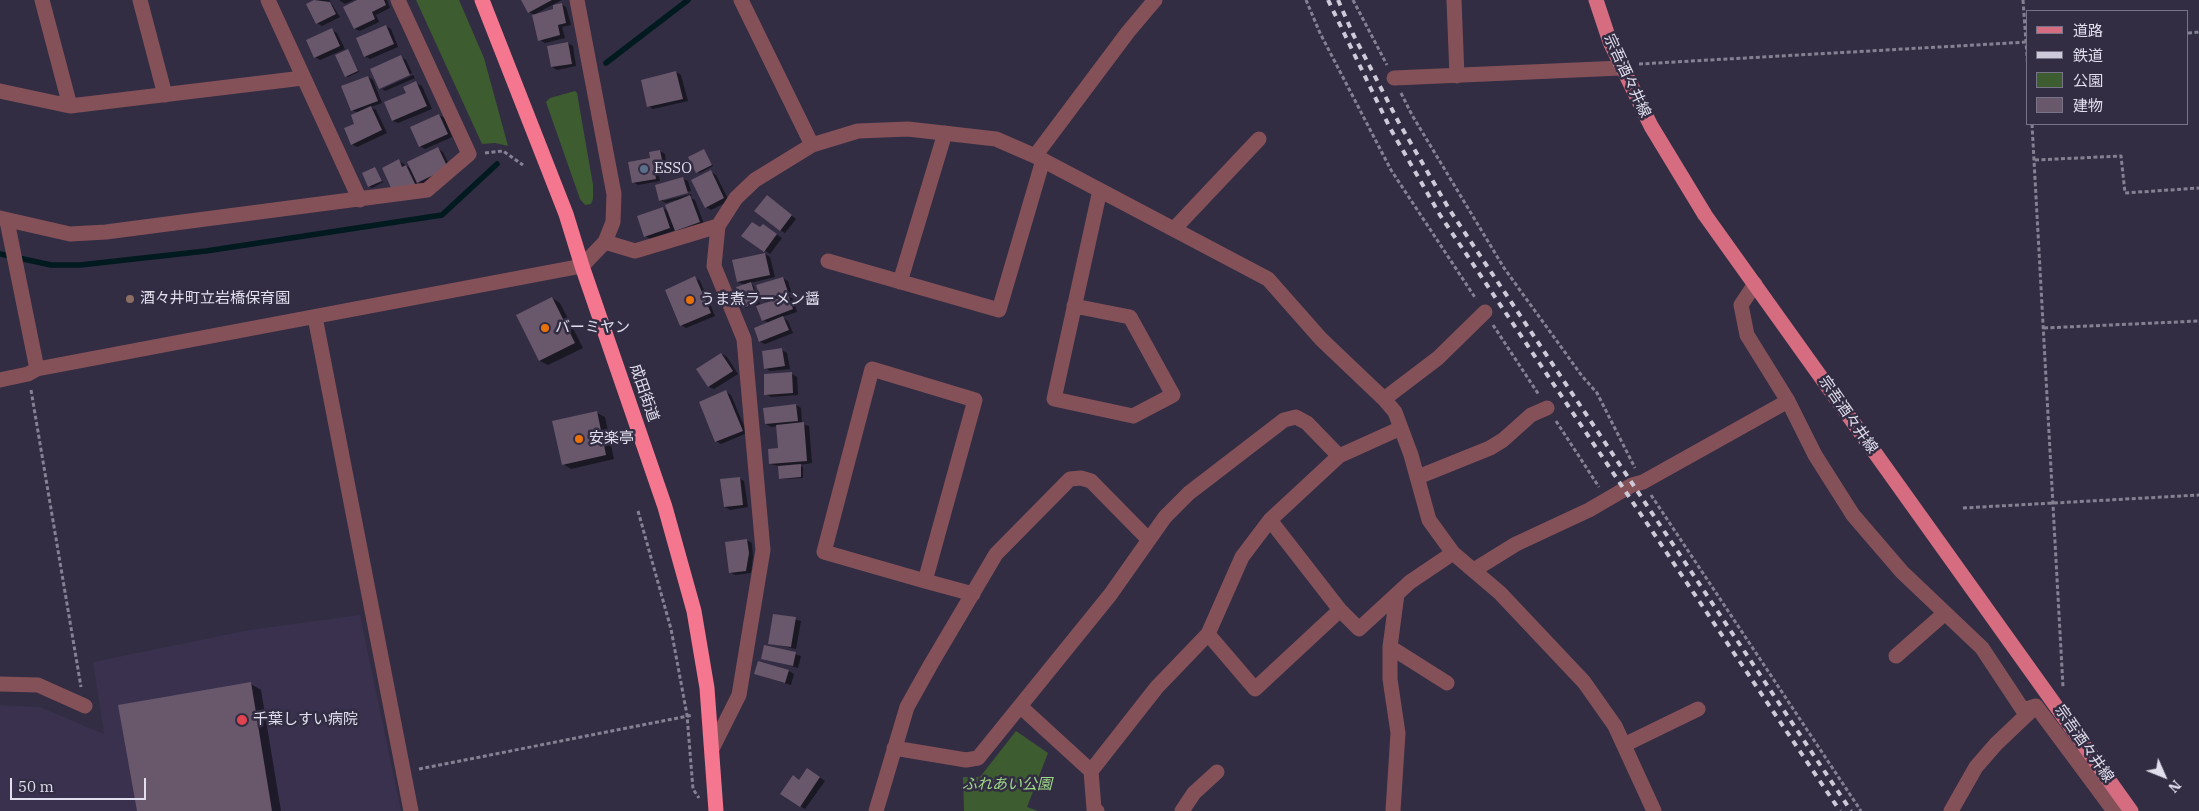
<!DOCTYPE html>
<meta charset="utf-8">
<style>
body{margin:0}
#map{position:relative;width:2199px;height:811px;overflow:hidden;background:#322d43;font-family:"IBM Plex Serif","Noto Sans JP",serif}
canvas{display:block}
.legend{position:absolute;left:2026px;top:10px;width:162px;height:115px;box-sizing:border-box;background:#322d43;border:1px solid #787487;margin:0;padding:6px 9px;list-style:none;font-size:15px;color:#e1deed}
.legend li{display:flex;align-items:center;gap:10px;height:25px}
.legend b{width:25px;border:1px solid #787487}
.north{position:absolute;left:2139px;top:751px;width:50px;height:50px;-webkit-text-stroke:4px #322d43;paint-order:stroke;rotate:134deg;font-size:14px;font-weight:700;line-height:20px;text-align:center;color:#e1deed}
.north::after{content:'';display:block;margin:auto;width:18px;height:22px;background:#e1deed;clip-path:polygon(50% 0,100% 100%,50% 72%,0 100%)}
.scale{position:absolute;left:10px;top:778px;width:136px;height:22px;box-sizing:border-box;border:2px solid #e1deed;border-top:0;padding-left:6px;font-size:15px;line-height:18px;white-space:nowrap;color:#e1deed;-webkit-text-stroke:4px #322d43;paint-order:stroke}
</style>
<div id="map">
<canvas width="2199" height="811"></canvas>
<ul class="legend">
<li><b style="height:6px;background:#d56c80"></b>道路</li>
<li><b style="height:6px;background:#cdcad9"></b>鉄道</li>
<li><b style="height:14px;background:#3d5c2f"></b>公園</li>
<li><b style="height:14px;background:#69576c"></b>建物</li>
</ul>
<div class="north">N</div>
<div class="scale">50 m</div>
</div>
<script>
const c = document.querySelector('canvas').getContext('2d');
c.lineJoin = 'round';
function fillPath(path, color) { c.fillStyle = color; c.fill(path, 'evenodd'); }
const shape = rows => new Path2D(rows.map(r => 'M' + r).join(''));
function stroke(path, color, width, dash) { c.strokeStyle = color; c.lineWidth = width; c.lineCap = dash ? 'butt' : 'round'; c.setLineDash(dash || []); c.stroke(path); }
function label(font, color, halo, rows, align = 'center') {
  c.font = font + ' "IBM Plex Serif","Noto Sans JP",serif'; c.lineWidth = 5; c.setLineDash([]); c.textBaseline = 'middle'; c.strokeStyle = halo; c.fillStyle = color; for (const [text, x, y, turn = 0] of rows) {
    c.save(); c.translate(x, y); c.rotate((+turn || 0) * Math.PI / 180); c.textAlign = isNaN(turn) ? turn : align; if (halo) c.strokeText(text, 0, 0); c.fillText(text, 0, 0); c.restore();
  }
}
fillPath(shape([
 [360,615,401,811,0,811,0,705,40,707,104,734,93,662,249,630]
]), '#39314e');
fillPath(shape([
 [416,0,459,0,484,58,508,146,495,143,482,144],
 [575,91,577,93,593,185,593,199,591,204,585,205,580,199,546,102,550,98],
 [1016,731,1048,753,1027,807,1038,811,964,811,963,777,980,777]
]), '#3d5c2f');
fillPath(shape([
 [317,0,329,0,340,17,322,26,317,23,307,5],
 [339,0,354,0,345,4],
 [360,0,387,0,390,8,376,15,379,22,360,31,355,29,345,7],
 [522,0,562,0,535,14,555,10,561,4,566,7,571,25,562,27,565,38,545,43,540,40,533,14,529,12],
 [386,26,391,29,398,47,370,59,365,56],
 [332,30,337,33,345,49,320,60,315,57],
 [568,43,573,46,576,66,557,70,552,67],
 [348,51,359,72,348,77,346,76],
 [401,57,406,60,412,73,380,88],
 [676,72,681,75,688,101,653,109,648,106],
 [413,75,415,78,385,91,382,89],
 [368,77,373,80,382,103,371,107,376,110,387,133,357,147,352,144,358,113,352,110],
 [416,83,422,86,432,109,398,123,393,121,386,103,407,93],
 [439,115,445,118,452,137,425,149,420,146],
 [438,149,443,152,452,171,423,185,416,181,421,191,398,192,399,161,413,170],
 [660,151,665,154,666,162,657,164,660,181,638,185,633,182],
 [704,151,713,166,700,173,697,172],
 [375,169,383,182,372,188,369,186],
 [711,172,716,175,729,201,711,210,706,207],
 [683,179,688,181,691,191,663,198,663,201,691,194,692,196,689,197,695,200,704,224,681,233,676,230,650,239,645,236,663,208,669,212,677,202,676,200,666,203,660,200],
 [772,200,796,219,785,233,780,230],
 [761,229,768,229,782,238,770,254,743,236],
 [765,254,770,257,775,277,750,283,753,285,760,304,746,308,744,307,745,285,738,282],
 [695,278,700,281,715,316,686,328,681,325],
 [782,278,788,281,792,295,788,296,793,299,797,312,782,317,788,321,793,333,765,344,760,342,769,323,763,320,768,303,762,300],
 [552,298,560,303,583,348,548,365,540,361],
 [782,350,787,353,790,369,770,371,765,368],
 [722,354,727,357,738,374,714,389,709,387,698,369],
 [792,374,797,377,798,395,771,397,766,394,765,375],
 [726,392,731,395,747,433,721,444,716,441],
 [796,405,801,408,802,424,809,426,812,463,799,465,803,467,803,478,782,479,780,478,779,466,770,464,779,450,777,426,771,427,766,424],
 [597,413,605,417,614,459,571,469,563,464],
 [739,478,744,481,748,507,730,510,725,507],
 [747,540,752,543,753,557,751,573,735,575,730,572],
 [774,615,801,621,796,649,769,643],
 [765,646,801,656,798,668,763,658],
 [789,671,794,674,791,685,755,674],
 [251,684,261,690,281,811,138,811],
 [813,773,825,781,805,809,800,806,800,781]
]), '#0007');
stroke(shape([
 [606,63,688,0],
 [0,254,51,265,80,265,206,251,442,215,497,164]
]), '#001a1f', 5.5);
fillPath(shape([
 [314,0,330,2,336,14,316,24,306,4],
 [357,0,384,0,386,5,372,12,375,19,354,29,343,7],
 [521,0,552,0,528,13],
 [562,3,566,23,558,25,560,35,538,41,532,15,553,9,553,5],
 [386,25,394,44,364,57,356,38],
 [332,28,340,46,314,58,306,40],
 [568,42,572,64,551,67,547,46],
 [348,49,358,71,345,77,335,55],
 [401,55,410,75,379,89,370,69],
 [676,71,683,99,647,107,641,80],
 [368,76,378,101,351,111,341,86],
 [416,81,427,106,392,121,384,102,406,93,403,87],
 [371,106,382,130,351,145,344,128,354,124,351,115],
 [439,114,448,134,419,147,410,127],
 [438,147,448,168,417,183,407,162],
 [704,149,712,165,696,173,688,157],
 [660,150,662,160,653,161,656,179,632,183,628,162,650,158,649,152],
 [399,159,402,167,406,165,417,188,392,190,382,168],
 [375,167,382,181,368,187,362,173],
 [711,170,724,198,705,208,691,180],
 [683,177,688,193,659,201,655,185],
 [690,195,700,222,675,231,665,205],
 [767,195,792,215,780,231,754,211],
 [663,207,670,228,644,237,637,216],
 [752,222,760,227,763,224,777,234,764,252,741,236],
 [765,253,770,275,737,282,732,260],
 [695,276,711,313,680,326,665,290],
 [783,277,788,292,761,300,756,285],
 [751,282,758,303,743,308,736,287],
 [788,295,793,309,762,321,756,306],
 [552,297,575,343,539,361,516,315],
 [783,316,789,330,759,342,754,328],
 [782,348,785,366,764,369,762,351],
 [721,353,733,371,708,387,696,369],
 [792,372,793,393,764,395,764,374],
 [726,390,743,431,715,442,699,402],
 [796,404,798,421,765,424,763,408],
 [597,411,606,455,562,465,552,421],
 [804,422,807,461,769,464,768,449,778,448,776,425],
 [801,464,801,477,779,479,778,466],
 [740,477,743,505,724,507,720,479],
 [747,539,749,553,746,571,729,573,725,542],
 [773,614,796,617,791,647,768,644],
 [764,645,796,652,793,666,761,659],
 [758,661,789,670,785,683,754,674],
 [251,682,272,811,137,811,118,705],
 [807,768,820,777,800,807,780,794,793,775,799,780]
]), '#69576c');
stroke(shape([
 [1306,0,1320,33,1391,170,1476,299],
 [1353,0,1387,65],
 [2023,0,2028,70],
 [2188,33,2199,32],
 [1639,64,2028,42],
 [1401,93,1412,115,1504,268,1582,376,1597,393,1635,468],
 [2032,124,2063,687],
 [485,153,503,151,523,165],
 [2035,160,2121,156,2125,193,2199,188],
 [1493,325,1539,395],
 [2044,328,2199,321],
 [31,390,81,687],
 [1556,421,1599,487],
 [1651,495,1861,811],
 [1963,508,2199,495],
 [638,511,671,629,687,715,693,789,699,798],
 [419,769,693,715]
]), '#858193', 3, [4, 2.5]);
stroke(shape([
 [42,0,70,106],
 [140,0,165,95],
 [268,0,360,200],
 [741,0,812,145],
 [1454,0,1457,76],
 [1394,78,1621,68],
 [0,91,70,106,303,78],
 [1035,156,1128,32,1155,0],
 [0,218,70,234,106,232,427,190,469,154,398,0],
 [7,221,37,369],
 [1174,229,1259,139],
 [605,242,635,251,718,226],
 [828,261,999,310,1043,160],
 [900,282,945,133],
 [1755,284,1741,305,1747,335,1788,401,1815,455,1853,515,1902,572,1982,648,2023,710,2036,706,2114,811],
 [1074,306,1130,317,1173,395,1133,416,1054,399,1100,190],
 [315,317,411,811],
 [0,380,28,374,37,369,582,266,605,242,613,222,614,194,577,0],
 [1384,399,1438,358,1485,312],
 [1418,477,1490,448,1503,440,1531,415,1547,408],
 [1270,520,1340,610,1359,629,1397,594],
 [1474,570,1516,544,1589,510,1632,485,1643,482,1788,401],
 [925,581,975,400,872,369,824,552,925,581,973,594],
 [1208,634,1255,689,1340,610],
 [1390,647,1447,683],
 [1896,656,1945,613],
 [0,684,38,685,85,706],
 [1021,707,1091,771,1094,809,1097,811],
 [1624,745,1698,709],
 [713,747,739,695,763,550,744,339,714,266,718,226,736,198,755,180,812,145,858,131,908,129,996,139,1035,156,1268,279,1321,339,1384,399,1395,412,1411,455,1429,520,1453,553,1500,593,1584,682,1615,726,1654,811],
 [894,748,966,760,978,758,1110,595,1165,517,1189,493,1284,420,1296,417,1307,423,1339,456],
 [1091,771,1157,687,1208,634,1242,557,1270,520,1339,456,1401,428],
 [876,811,907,707,931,664,996,554,1070,479,1081,478,1091,481,1149,540],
 [1182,811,1194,793,1217,772],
 [1393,811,1398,733,1390,679,1390,647,1397,594,1410,582,1453,553],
 [1951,811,1976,767,1996,744,2035,707]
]), '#855159', 15);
stroke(shape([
 [1596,0,1610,42,1651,126,1705,215,2131,811]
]), '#d56c80', 15);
stroke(shape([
 [482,0,566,214,582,266,665,507,694,611,707,688,716,811]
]), '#f4768f', 15);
stroke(shape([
 [1328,0,1390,128,1440,215,1840,811],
 [1338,0,1353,34,1398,121,1449,209,1851,811]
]), '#cdcad9', 4, [6, 6]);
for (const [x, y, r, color] of [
 [644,169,5,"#5c6f8a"],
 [130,299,5,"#8d6e63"],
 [690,300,5,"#e8710a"],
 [545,328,5,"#e8710a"],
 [579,439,5,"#e8710a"],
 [242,720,6,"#e0444e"]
]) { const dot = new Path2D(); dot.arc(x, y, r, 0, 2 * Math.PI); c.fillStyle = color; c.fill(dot); stroke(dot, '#322d43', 2); }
label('15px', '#e1deed', '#322d43', [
 ["宗吾酒々井線",1627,76,65],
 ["成田街道",644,393,71],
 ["宗吾酒々井線",1848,415,55],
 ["宗吾酒々井線",2084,744,55]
]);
label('15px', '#e1deed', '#322d43', [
 ["ESSO",654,169],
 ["酒々井町立岩橋保育園",140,299],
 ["うま煮ラーメン醤",700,300],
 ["バーミヤン",555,328],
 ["安楽亭",589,439],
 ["千葉しすい病院",253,720]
], 'left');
label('italic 15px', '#a0da88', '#322d43', [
 ["ふれあい公園",1007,785]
]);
</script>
